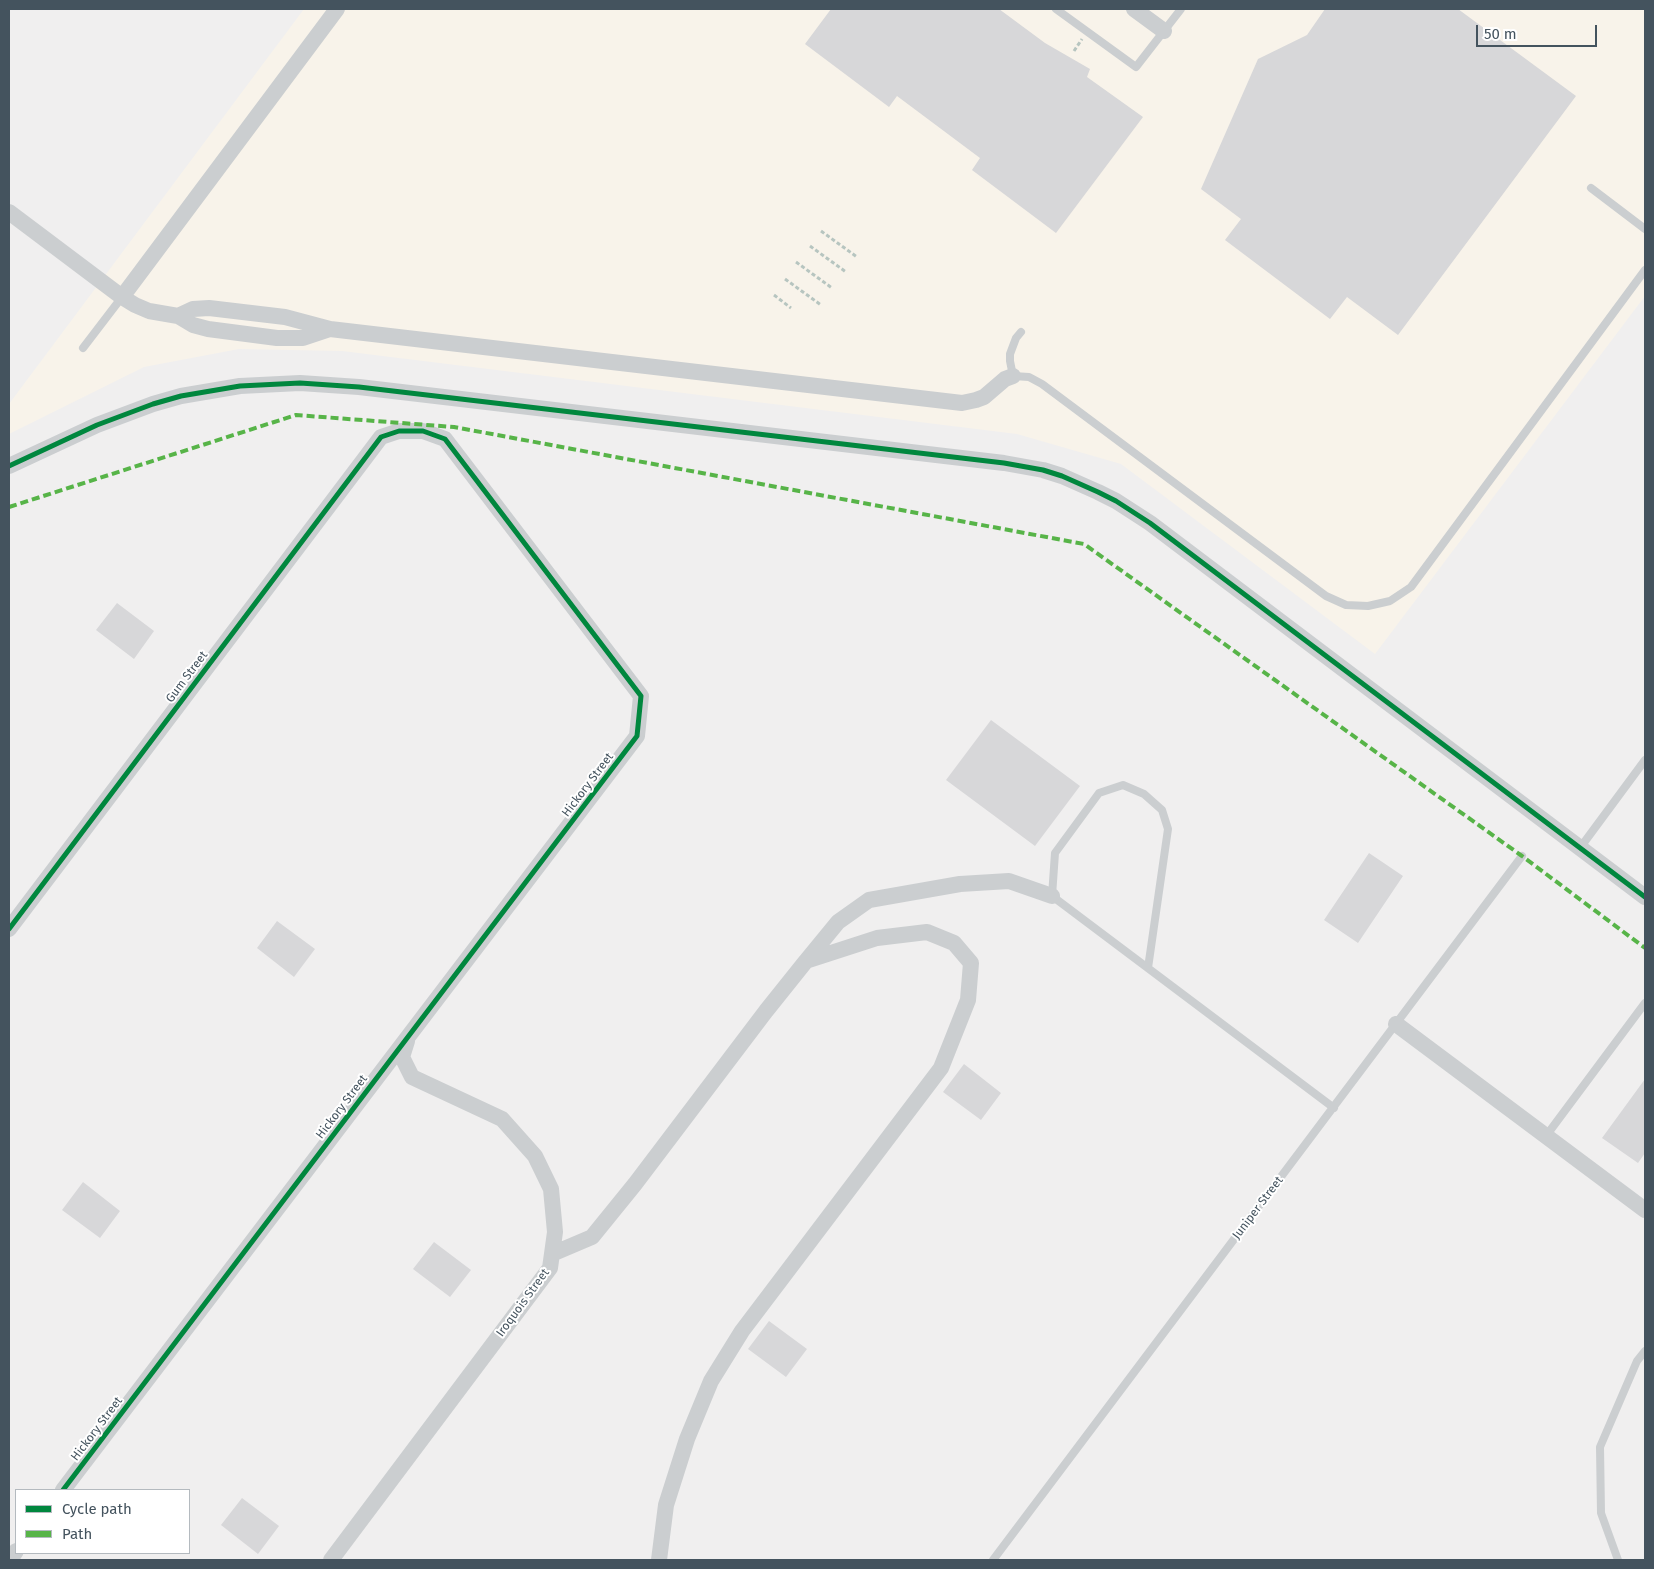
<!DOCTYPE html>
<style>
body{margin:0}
#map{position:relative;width:1654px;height:1569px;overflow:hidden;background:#f0efef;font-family:"Fira Sans",sans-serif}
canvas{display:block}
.frame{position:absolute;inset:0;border:10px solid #44535e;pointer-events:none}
.legend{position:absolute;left:15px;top:1489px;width:175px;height:65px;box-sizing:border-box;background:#fff;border:1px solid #b4babf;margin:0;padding:6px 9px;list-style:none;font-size:15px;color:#44535e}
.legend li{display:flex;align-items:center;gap:10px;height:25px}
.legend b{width:25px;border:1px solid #b4babf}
.scale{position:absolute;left:1476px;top:25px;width:121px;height:22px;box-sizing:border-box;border:2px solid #44535e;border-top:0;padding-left:6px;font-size:15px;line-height:18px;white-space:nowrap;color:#44535e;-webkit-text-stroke:4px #fff;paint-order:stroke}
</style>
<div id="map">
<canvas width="1654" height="1569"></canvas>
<div class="frame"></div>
<ul class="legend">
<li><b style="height:6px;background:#00873e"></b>Cycle path</li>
<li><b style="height:6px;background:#57b448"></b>Path</li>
</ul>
<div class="scale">50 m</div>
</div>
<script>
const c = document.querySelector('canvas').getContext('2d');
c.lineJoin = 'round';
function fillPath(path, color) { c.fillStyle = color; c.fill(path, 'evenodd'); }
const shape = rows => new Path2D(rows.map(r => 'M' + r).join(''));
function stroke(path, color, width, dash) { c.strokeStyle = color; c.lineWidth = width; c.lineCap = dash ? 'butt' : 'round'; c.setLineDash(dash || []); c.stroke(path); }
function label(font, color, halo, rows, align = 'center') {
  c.font = font + ' "Fira Sans",sans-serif'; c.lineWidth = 4; c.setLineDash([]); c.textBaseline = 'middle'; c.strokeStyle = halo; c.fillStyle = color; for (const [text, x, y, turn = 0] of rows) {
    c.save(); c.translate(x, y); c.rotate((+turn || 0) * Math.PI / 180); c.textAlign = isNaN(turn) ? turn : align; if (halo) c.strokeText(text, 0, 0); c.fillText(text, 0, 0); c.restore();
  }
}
fillPath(shape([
 [304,9,1645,9,1645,296,1375,654,1121,464,1017,434,342,351,239,349,144,367,9,434,9,404]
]), '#f8f3ea');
fillPath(shape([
 [831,9,999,9,1045,43,1090,69,1087,77,1143,117,1056,233,972,170,980,158,897,96,889,107,805,44],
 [1325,9,1458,9,1576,96,1398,335,1347,297,1330,319,1225,240,1241,219,1201,189,1258,59,1307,35],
 [117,603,154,631,134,659,96,630],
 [991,720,1080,786,1035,846,946,780],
 [1369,853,1403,876,1358,943,1324,920],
 [277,921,315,949,294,977,257,948],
 [964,1064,1001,1093,981,1120,943,1092],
 [1645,1079,1645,1153,1638,1163,1602,1138],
 [83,1182,120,1211,100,1238,62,1210],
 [434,1242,471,1270,450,1297,413,1269],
 [769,1321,807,1349,786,1377,748,1349],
 [242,1498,279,1526,258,1554,221,1525]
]), '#d7d7d9');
stroke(shape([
 [1074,51,1082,39],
 [821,231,857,257],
 [810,246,846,272],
 [796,262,832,288],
 [785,279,821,305],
 [774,295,791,308]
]), '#b7c5c0', 3, [4, 2.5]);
stroke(shape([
 [1056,9,1136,67,1181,9],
 [1591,188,1645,229],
 [1021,332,1016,338,1010,354,1010,361,1013,376,1029,377,1042,384,1326,596,1346,605,1368,606,1390,601,1411,587,1645,270],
 [83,348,122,297],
 [1580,848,1645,760],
 [1148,968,1168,829,1162,810,1144,794,1123,785,1099,793,1055,853,1052,896,1334,1108],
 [1546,1136,1645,1003],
 [993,1560,1522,856],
 [1618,1560,1601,1513,1600,1447,1637,1361,1645,1351]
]), '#cbced0', 8);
stroke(shape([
 [1134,9,1164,31],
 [9,212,122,297,135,305,149,311,178,316,193,325,208,329,277,338,303,338,330,329],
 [122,297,337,9],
 [178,316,193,309,209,308,285,317,330,329,962,403,976,400,984,397,1005,379,1013,376],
 [9,466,97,425,153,404,181,396,240,386,300,383,359,387,1004,463,1043,470,1062,476,1098,492,1116,501,1150,523,1645,897],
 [9,929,381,437,399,431,423,431,445,439,641,696,637,736,63,1490],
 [806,961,838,922,869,900,960,884,1009,881,1052,896],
 [1396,1024,1645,1210],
 [552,1254,592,1237,635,1184,766,1011,806,961,877,938,927,932,954,943,971,963,968,1000,941,1068,742,1331,711,1381,687,1439,666,1505,659,1560],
 [10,1560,16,1551],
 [331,1560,550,1268,555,1232,551,1189,535,1156,502,1119,412,1077,402,1057,407,1041]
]), '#cbced0', 16);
stroke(shape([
 [9,507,296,415,454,427,1084,544,1522,856,1645,948]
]), '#57b448', 4, [8, 4]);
stroke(shape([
 [9,466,97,425,153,404,181,396,240,386,300,383,359,387,1004,463,1043,470,1062,476,1098,492,1116,501,1150,523,1645,897],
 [9,929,381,437,399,431,423,431,445,439,641,696,637,736,63,1490]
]), '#00873e', 5);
label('12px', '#44535e', '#fff', [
 ["Gum Street",187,677,-53],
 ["Hickory Street",588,785,-53],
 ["Hickory Street",342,1107,-53],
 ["Juniper Street",1258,1208,-53],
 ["Iroquois Street",523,1303,-54],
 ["Hickory Street",97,1429,-53]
]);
</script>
